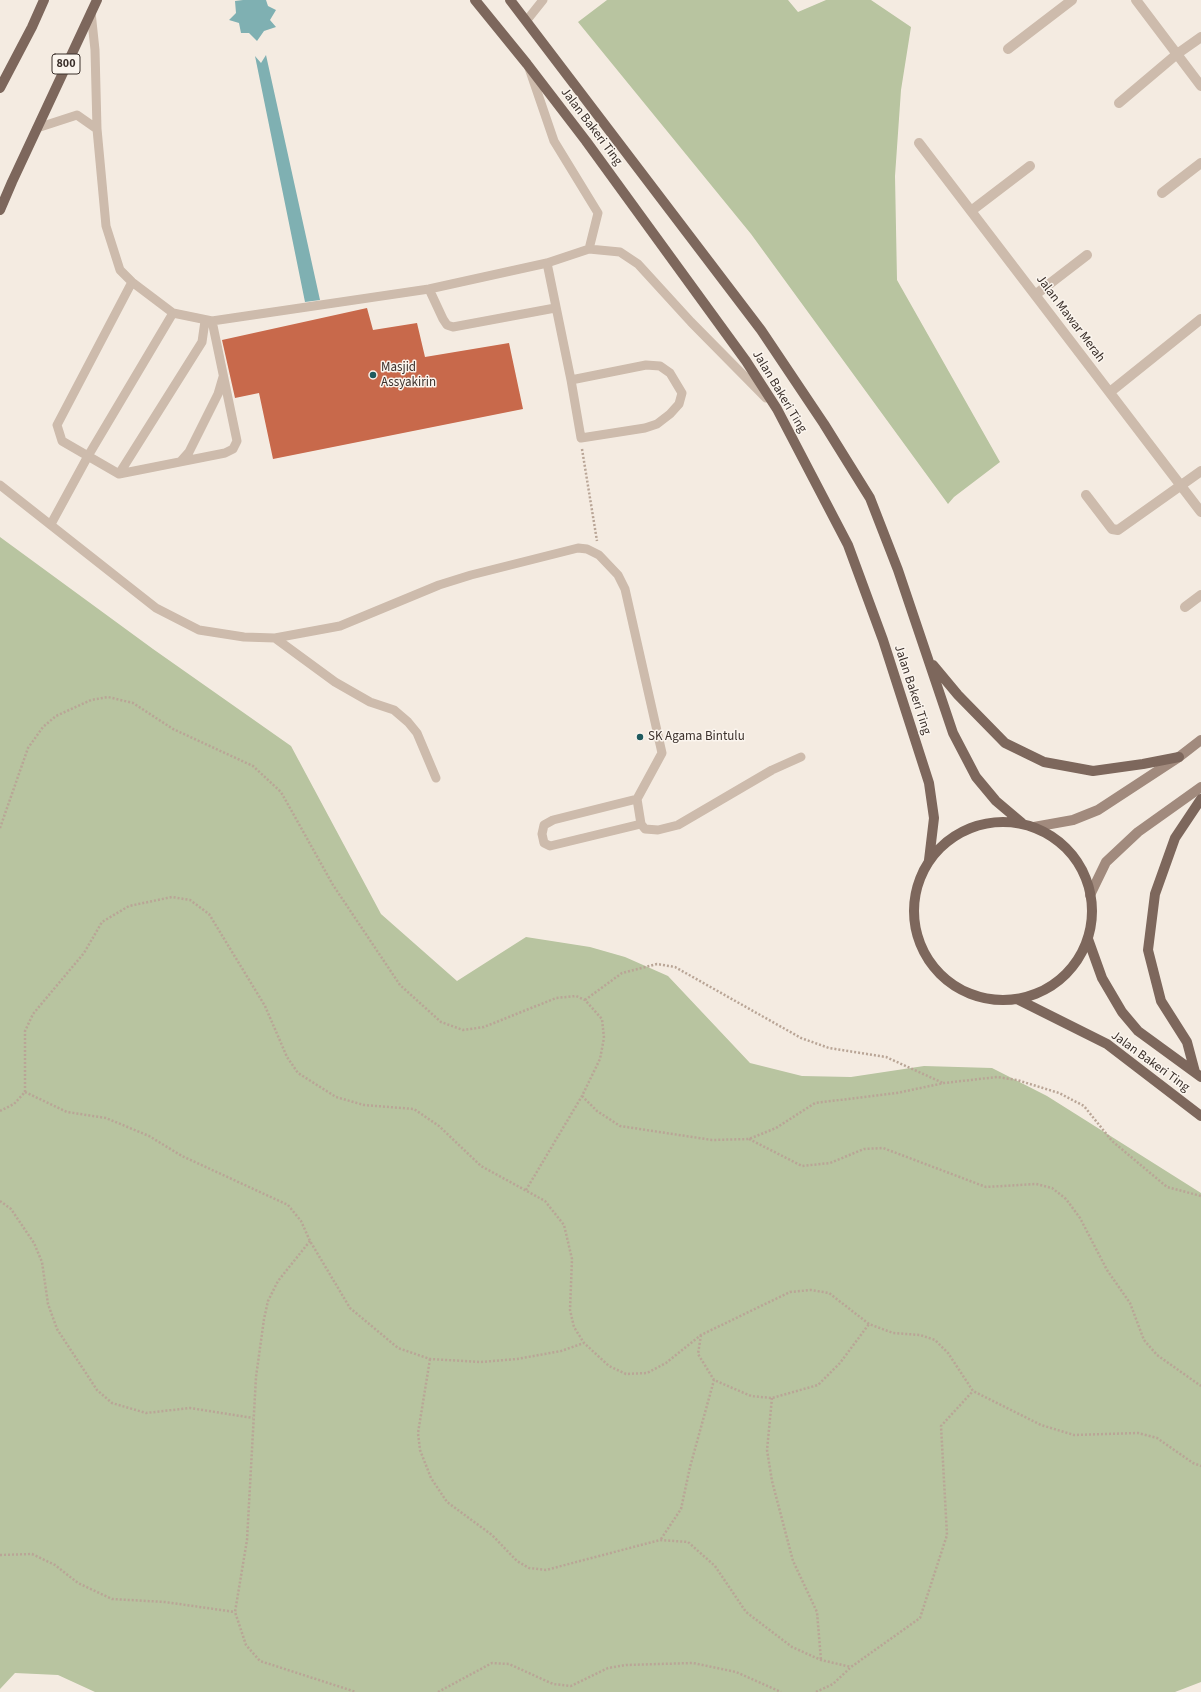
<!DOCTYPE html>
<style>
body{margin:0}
canvas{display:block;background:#f4ebe1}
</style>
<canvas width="1201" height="1692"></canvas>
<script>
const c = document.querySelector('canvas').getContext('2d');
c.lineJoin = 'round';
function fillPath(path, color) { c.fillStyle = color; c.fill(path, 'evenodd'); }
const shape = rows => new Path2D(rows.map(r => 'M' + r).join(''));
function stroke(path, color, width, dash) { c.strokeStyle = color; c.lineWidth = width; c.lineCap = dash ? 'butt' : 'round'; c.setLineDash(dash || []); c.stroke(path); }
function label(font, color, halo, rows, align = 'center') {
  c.font = font + ' "Source Sans 3",sans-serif'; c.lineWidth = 3; c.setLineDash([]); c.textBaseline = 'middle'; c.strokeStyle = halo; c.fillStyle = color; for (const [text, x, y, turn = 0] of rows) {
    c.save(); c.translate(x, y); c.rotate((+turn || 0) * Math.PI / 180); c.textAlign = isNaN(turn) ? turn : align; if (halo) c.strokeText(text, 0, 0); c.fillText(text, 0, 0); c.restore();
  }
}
fillPath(shape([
 [607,0,788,0,798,12,826,0,871,0,911,27,901,90,895,176,897,280,1000,462,954,497,948,504,751,234,578,22],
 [0,537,153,649,291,746,381,914,457,981,526,937,590,947,625,957,668,976,750,1063,802,1076,851,1077,924,1066,992,1068,1047,1096,1201,1193,1201,1682,1175,1692,95,1692,58,1675,15,1673,0,1689]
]), '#b8c4a0');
fillPath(shape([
 [243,0,266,0,268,6,276,10,270,20,276,27,264,31,257,41,249,33,241,33,239,23,229,20,236,13,235,1],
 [266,55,320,300,305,302,255,56,261,63]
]), '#7fb0b2');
fillPath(shape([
 [367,308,373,330,417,323,425,357,509,343,523,409,273,459,259,393,235,398,222,340]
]), '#c8694b');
stroke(shape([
 [582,449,597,541],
 [0,828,28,748,43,727,56,716,91,700,108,697,133,703,173,729,253,766,281,792,333,885,400,985,441,1022,463,1030,484,1027,556,998,576,996,585,1000,602,1019,604,1038,600,1059,582,1096,526,1190],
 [585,1000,622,973,657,964,675,967,801,1038,829,1048,886,1057,943,1083],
 [25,1092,67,1112,106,1118,149,1136,182,1156,288,1205,301,1221,310,1241,350,1308,398,1348,430,1359,481,1362,517,1359,561,1351,584,1343],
 [582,1096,597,1111,620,1126,712,1140,749,1139,776,1128,815,1103,897,1093,944,1083,997,1077,1017,1080,1059,1093,1084,1106,1112,1141,1167,1187,1201,1196],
 [0,1111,14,1104,25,1092,25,1031,33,1014,84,953,102,922,129,906,172,897,190,900,209,914,265,1006,287,1057,298,1073,336,1097,364,1105,414,1109,439,1126,481,1166,545,1201,564,1225,572,1259,570,1310,574,1327,584,1343,609,1366,626,1374,647,1373,666,1363,701,1335,790,1292,811,1290,829,1293,869,1324,893,1333,920,1335,935,1340,948,1353,973,1391,1041,1425,1074,1435,1138,1433,1157,1438,1193,1463,1201,1466],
 [749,1139,802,1166,830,1163,864,1149,883,1148,986,1187,1036,1184,1052,1188,1066,1199,1080,1218,1107,1270,1130,1303,1144,1340,1157,1355,1201,1386],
 [0,1201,11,1209,34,1243,42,1262,48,1304,57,1329,97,1390,112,1403,146,1413,190,1408,253,1418],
 [310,1241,278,1281,268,1301,264,1319,256,1377,247,1540,235,1612,246,1645,260,1661,356,1692],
 [701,1335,698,1354,714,1380,751,1396,772,1398,818,1385,840,1363,869,1324],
 [430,1359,418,1433,420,1450,431,1478,447,1502,492,1535,517,1561,529,1568,546,1570,660,1540,688,1542,715,1566,746,1612,792,1647,821,1660,851,1667],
 [772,1398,767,1450,772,1481,793,1561,817,1612,821,1660],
 [661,1539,681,1509,690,1467,714,1380],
 [0,1555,32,1554,55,1565,78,1583,112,1599,165,1602,235,1612],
 [438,1692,492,1663,509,1664,553,1684,571,1686,608,1668,626,1665,693,1663,736,1672,781,1692],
 [816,1692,833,1684,851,1667,920,1618,947,1535,941,1426,973,1391]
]), '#b9a596', 2.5, [2, 2]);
stroke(shape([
 [91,12,95,50,97,129,106,226,120,270,132,282,173,313,212,321,429,289,547,263,589,249,620,252,638,264,691,322,766,398],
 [527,20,543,0],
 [529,68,554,141,598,213,589,249],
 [37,128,77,115,97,129],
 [547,263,571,380,581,438,645,428,657,424,670,414,679,404,682,393,670,373,660,366,646,365,571,380],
 [132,282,57,425,62,441,119,474,225,453,233,449,237,441,212,321],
 [429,289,443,319,447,325,453,327,555,308],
 [181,461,189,452,218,394,223,377],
 [119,474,202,342,205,321],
 [0,485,156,608,199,630,244,637,275,638,340,626,439,585,471,575,578,548,587,549,599,555,618,575,625,589,662,753,637,799,641,824,645,829,658,830,678,825,772,770,801,757],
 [51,524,88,456,173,313],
 [275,638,335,682,370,702,394,710,408,722,417,733,436,778],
 [637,799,553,820,544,825,542,834,544,843,550,846,641,824]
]), '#cdbbac', 9);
stroke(shape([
 [1136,0,1201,86],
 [1008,49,1072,0],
 [1119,103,1177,54,1201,37],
 [919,143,1201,512],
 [1162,193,1201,163],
 [971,211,1030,166],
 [1035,295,1087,255],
 [1110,392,1201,319],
 [1086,495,1112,529,1118,530,1201,471],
 [1185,607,1201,595]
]), '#cdbbac', 10);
stroke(shape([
 [1034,827,1073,820,1098,810,1179,757,1201,740],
 [1090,895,1106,862,1138,832,1201,787]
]), '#a18a7d', 10);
stroke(shape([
 [475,0,527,64,586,141,746,361,777,409,848,545,883,640,929,783,934,818,929,860],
 [510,0,761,330,824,424,870,498,898,570,953,733,976,777,996,801,1022,823],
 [0,88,32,27,44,0],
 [0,210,12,182,97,0],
 [933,665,958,695,1005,743,1044,762,1093,771,1143,764,1179,757],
 '914 911a89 89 0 1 1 178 0a89 89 0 1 1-178 0Z',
 [1088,939,1102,978,1122,1012,1138,1031,1201,1077],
 [1017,999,1107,1044,1201,1116],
 [1195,1072,1187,1042,1161,1001,1148,950,1155,894,1175,838,1201,799]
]), '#7d675c', 10);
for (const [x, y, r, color] of [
 [373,375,4,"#1f5a5e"],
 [640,737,4,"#1f5a5e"]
]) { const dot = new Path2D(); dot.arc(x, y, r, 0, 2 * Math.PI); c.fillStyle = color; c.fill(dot); stroke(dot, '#fbf5ee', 1.5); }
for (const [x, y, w] of [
 [66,64,28]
]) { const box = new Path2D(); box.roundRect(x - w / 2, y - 10, w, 20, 3); c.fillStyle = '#fbf5ee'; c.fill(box); stroke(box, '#3b302b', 1); }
label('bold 12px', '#3b302b', null, [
 ["800",66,64]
]);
label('13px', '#3b302b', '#fbf5ee', [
 ["Jalan Bakeri Ting",591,127,53],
 ["Jalan Mawar Merah",1070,319,53],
 ["Jalan Bakeri Ting",779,392,59],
 ["Jalan Bakeri Ting",912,690,72],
 ["Jalan Bakeri Ting",1150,1062,36]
]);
label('13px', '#3b302b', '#fbf5ee', [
 ["Masjid",381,368],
 ["Assyakirin",381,383],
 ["SK Agama Bintulu",648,737]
], 'left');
</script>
